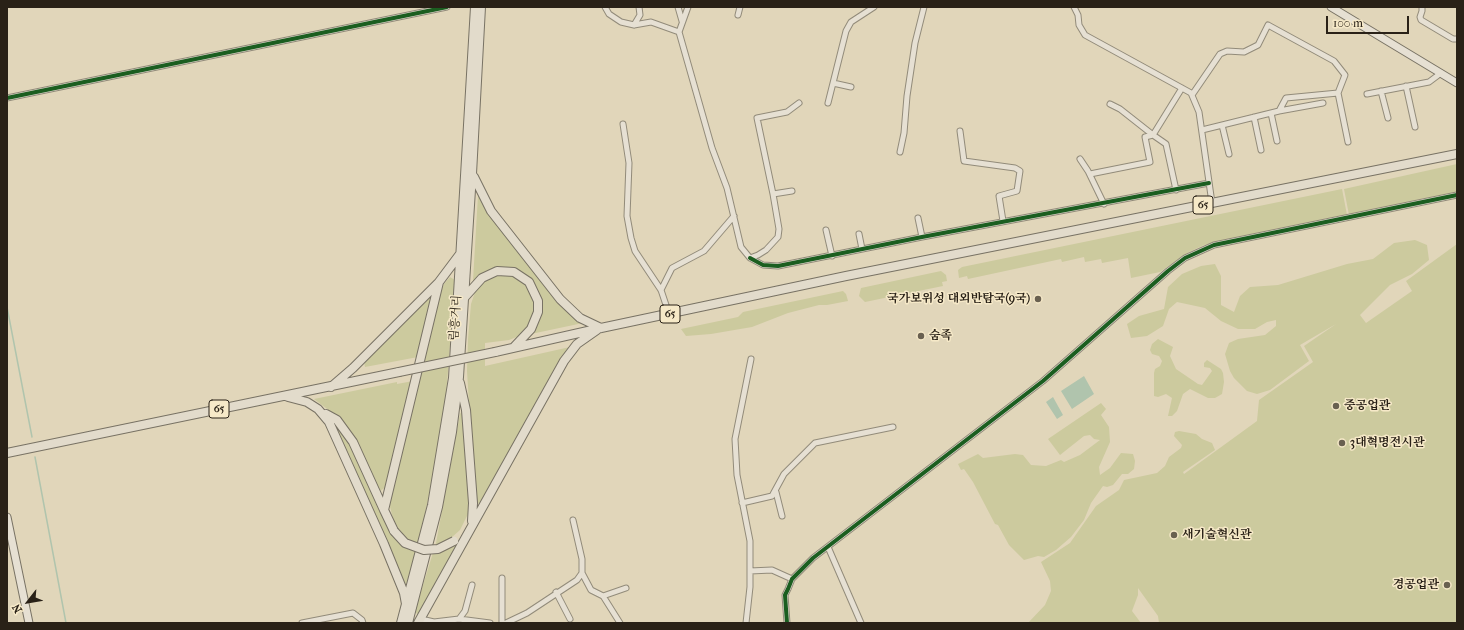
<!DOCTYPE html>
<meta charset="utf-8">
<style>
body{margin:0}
#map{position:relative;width:1464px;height:630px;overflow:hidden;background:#e1d6ba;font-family:"IM FELL French Canon",serif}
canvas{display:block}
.frame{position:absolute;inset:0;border:8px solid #292117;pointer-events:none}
.north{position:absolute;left:8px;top:582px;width:40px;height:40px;-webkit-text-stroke:3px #f6e9c8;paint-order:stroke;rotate:239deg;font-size:11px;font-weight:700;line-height:16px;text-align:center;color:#292117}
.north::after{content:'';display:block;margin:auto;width:14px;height:18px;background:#292117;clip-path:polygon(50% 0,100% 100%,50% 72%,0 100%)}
.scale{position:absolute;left:1326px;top:16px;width:83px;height:18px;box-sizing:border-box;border:2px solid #292117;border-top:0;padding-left:5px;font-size:12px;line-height:14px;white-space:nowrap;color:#292117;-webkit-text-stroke:3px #f6e9c8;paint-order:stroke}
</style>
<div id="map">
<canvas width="1464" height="630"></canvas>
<div class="frame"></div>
<div class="north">N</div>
<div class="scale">100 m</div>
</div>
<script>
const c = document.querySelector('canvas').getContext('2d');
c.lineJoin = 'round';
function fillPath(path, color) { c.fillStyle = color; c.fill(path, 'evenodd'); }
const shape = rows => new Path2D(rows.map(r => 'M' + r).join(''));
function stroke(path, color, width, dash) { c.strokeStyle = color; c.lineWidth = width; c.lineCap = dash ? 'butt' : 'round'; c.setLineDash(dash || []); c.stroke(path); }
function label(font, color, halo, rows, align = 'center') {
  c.font = font + ' "IM FELL French Canon","Noto Serif KR",serif'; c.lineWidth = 3; c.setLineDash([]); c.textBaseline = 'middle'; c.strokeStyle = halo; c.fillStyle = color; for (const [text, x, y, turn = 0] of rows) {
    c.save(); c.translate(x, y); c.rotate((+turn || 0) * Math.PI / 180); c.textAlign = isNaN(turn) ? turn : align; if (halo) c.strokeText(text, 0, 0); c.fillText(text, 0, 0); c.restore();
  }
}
fillPath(shape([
 [1457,164,1457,193,1349,215,1344,189],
 [1342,189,1347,215,1204,245,1189,252,1160,272,1131,278,1128,258,1102,263,1101,259,1085,262,1084,257,1062,262,1061,259,968,279,967,276,959,278,958,270,962,267],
 [478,195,489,211,583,323,531,334,540,296,534,284,511,269,473,281],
 [1415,240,1427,245,1429,260,1412,274,1390,285,1360,315,1366,323,1412,291,1406,281,1457,244,1457,623,1159,623,1158,616,1138,588,1138,595,1132,611,1141,623,1028,623,1045,605,1051,591,1050,581,1041,562,1070,543,1096,506,1119,490,1124,480,1157,473,1165,466,1169,457,1181,448,1182,445,1174,436,1175,432,1179,431,1196,434,1202,439,1212,443,1215,450,1183,472,1184,474,1257,421,1259,400,1313,362,1304,346,1336,324,1300,345,1309,361,1270,390,1257,394,1247,391,1234,378,1230,371,1225,354,1229,343,1238,339,1265,335,1276,326,1276,320,1267,322,1255,329,1238,329,1221,321,1205,308,1177,302,1169,309,1163,326,1147,336,1131,338,1127,324,1139,316,1164,309,1168,287,1182,274,1201,266,1215,264,1221,276,1221,305,1234,312,1240,296,1250,287,1278,285,1347,264,1373,259,1394,243],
 [941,271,946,275,947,281,942,282,943,286,865,302,859,296,861,288],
 [499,274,515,276,526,283,536,305,531,323,519,336,509,340,485,343,485,366,570,347,479,504,475,501,467,371,468,339,471,304,476,289,483,281],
 [450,277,455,280,446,397,435,467,420,537,405,588,338,431,339,428,354,450,391,535,399,529,394,522,389,503,436,304,444,284],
 [843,291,846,294,848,301,827,305,819,305,788,313,752,327,711,334,686,336,681,329,738,317,743,312],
 [431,295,432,297,418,357,365,367,364,362],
 [1158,339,1173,347,1170,356,1176,369,1198,384,1202,385,1212,371,1210,368,1204,367,1204,363,1207,360,1221,369,1223,373,1224,382,1222,394,1215,398,1208,398,1190,389,1183,394,1177,411,1172,416,1168,416,1172,398,1166,394,1158,397,1154,396,1154,373,1155,369,1160,366,1162,361,1159,356,1152,354,1150,350,1152,344],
 [413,381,386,487,380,491,339,418,314,399,397,382,397,384],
 [1101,403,1106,409,1101,415,1109,427,1110,442,1099,467,1100,475,1110,468,1121,453,1133,454,1135,461,1134,469,1128,474,1122,474,1113,485,1107,487,1103,486,1091,503,1084,520,1071,537,1056,550,1044,557,1038,556,1024,560,1009,545,998,525,995,524,973,482,964,469,961,470,958,464,978,454,983,458,1015,454,1023,455,1031,465,1046,466,1061,460,1064,462,1080,455,1100,440,1094,439,1090,435,1084,436,1060,455,1048,439],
 [462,411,469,501,468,514,460,530,451,538,457,546,419,615,418,615,415,611,436,543,460,414]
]), '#ccca9e');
fillPath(shape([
 [1084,376,1094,394,1072,409,1061,391],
 [1053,397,1063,415,1057,419,1046,402]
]), '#b0c4ad');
stroke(shape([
 [7,307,32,437],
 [35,457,66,623]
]), '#b0c4ad', 1.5);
const street = shape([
 [605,7,609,14,621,22,634,25,651,22,679,32],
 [678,7,682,21],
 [688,7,679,32,712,148,727,188,741,247,750,258,758,255,766,250,778,237,779,229,773,194,792,191],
 [1074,7,1078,15,1079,25,1085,35,1191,93,1199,112,1212,203],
 [1422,7,1422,11,1420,17,1421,20,1453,39,1457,39],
 [738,15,740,7],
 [634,25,640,15,639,7],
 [833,83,851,87],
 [1406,86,1415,127],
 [1381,91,1388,118],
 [1338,93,1348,142],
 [1367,94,1429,82,1441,73],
 [1192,95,1220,54,1227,51,1244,52,1258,45,1268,25,1334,61,1345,75,1338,93,1286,98,1279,111,1202,130],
 [7,98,447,7],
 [828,103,846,31,851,22,874,7],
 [1110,104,1120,109,1153,135,1182,88],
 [1279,111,1323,103],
 [1271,113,1277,141],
 [1254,117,1261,150],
 [623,124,629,163,627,216,631,238,635,251,661,290,669,314],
 [1222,125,1229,154],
 [960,131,964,161,1015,168,1020,171,1017,191,999,196,1003,221],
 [900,152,904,133,907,96,915,43,924,7],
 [1080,159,1088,171,1104,204],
 [1090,174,1150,162,1145,137,1153,135,1166,144,1176,190],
 [773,194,757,118,787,112,799,103],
 [918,218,922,237],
 [826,230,832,256],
 [859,234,862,249],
 [750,258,763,265,778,266,922,237,1209,183],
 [661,290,672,268,704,251,734,216],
 [776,492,782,516],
 [742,503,772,496,784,474,815,443,893,427],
 [828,547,861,623],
 [750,571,772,570,792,579],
 [582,573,591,590,603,596,620,623],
 [556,592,570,619],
 [603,596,626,588],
 [421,619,434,622,459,619,490,623],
 [459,619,465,611,472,585],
 [302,623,353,613,362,620,363,623],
 [502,623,502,578],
 [506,623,527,613,577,580,582,573,582,559,573,520],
 [746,623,750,587,750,541,737,475,735,439,751,359],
 [787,623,785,595,788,589,792,579,813,558,1043,381,1168,271,1185,258,1214,245,1457,195]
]);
const secondary = shape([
 [1331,7,1457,83],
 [7,517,29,623]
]);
const primary = shape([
 [474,177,491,211,560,299,580,318,601,328],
 [464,298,482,278,497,271,514,272,529,282,538,301,538,312,531,329,514,347],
 [495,352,601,328,846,276,1457,154],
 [460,383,466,410,473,503,472,521],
 [331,387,353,368,439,282,460,254],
 [288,397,307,402,318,409,329,422,384,544,404,593,406,604],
 [326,414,337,420,353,442,384,510],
 [7,453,399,372],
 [394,531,384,510,439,282],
 [401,623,432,505,453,378,475,7],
 [408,623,438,507,452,432,459,377,472,174,481,7],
 [418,623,564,361,577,344,597,330]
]);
stroke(street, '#928b7a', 7);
stroke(secondary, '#787264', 9);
stroke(primary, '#787264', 10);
stroke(street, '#e6e0d3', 5);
stroke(secondary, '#e6e0d3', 7);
stroke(primary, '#e2dbcb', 8);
const primaryBridge = shape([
 [399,372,495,352],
 [394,531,405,543,424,550,438,549,454,541]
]);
stroke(primaryBridge, '#787264', 10, []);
stroke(primaryBridge, '#e2dbcb', 8);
stroke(shape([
 [7,98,447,7],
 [750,258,763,265,778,266,922,237,1209,183],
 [787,623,785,595,788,589,792,579,813,558,1043,381,1168,271,1185,258,1214,245,1457,195]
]), '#1b5e20', 4);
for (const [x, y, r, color] of [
 [1038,299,4,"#696050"],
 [921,336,4,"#696050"],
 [1336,406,4,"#696050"],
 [1342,443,4,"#696050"],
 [1174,535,4,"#696050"],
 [1447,585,4,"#696050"]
]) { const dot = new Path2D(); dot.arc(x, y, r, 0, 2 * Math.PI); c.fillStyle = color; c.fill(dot); stroke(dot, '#f6e9c8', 1.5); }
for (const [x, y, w] of [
 [1203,205,20],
 [670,314,20],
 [219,409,20]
]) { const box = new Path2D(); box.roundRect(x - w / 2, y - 9, w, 18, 3); c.fillStyle = '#f6e9c8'; c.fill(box); stroke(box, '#292117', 1); }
label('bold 11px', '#292117', null, [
 ["65",1203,205],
 ["65",670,314],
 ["65",219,409]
]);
label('bold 12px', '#292117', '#f6e9c8', [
 ["국가보위성 대외반탐국(9국)",1030,299,"right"],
 ["숨족",929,336],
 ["중공업관",1344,406],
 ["3대혁명전시관",1350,443],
 ["새기술혁신관",1182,535],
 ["경공업관",1439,585,"right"]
], 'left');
label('12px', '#292117', '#f6e9c8', [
 ["림흥거리",456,318,-86]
]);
</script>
